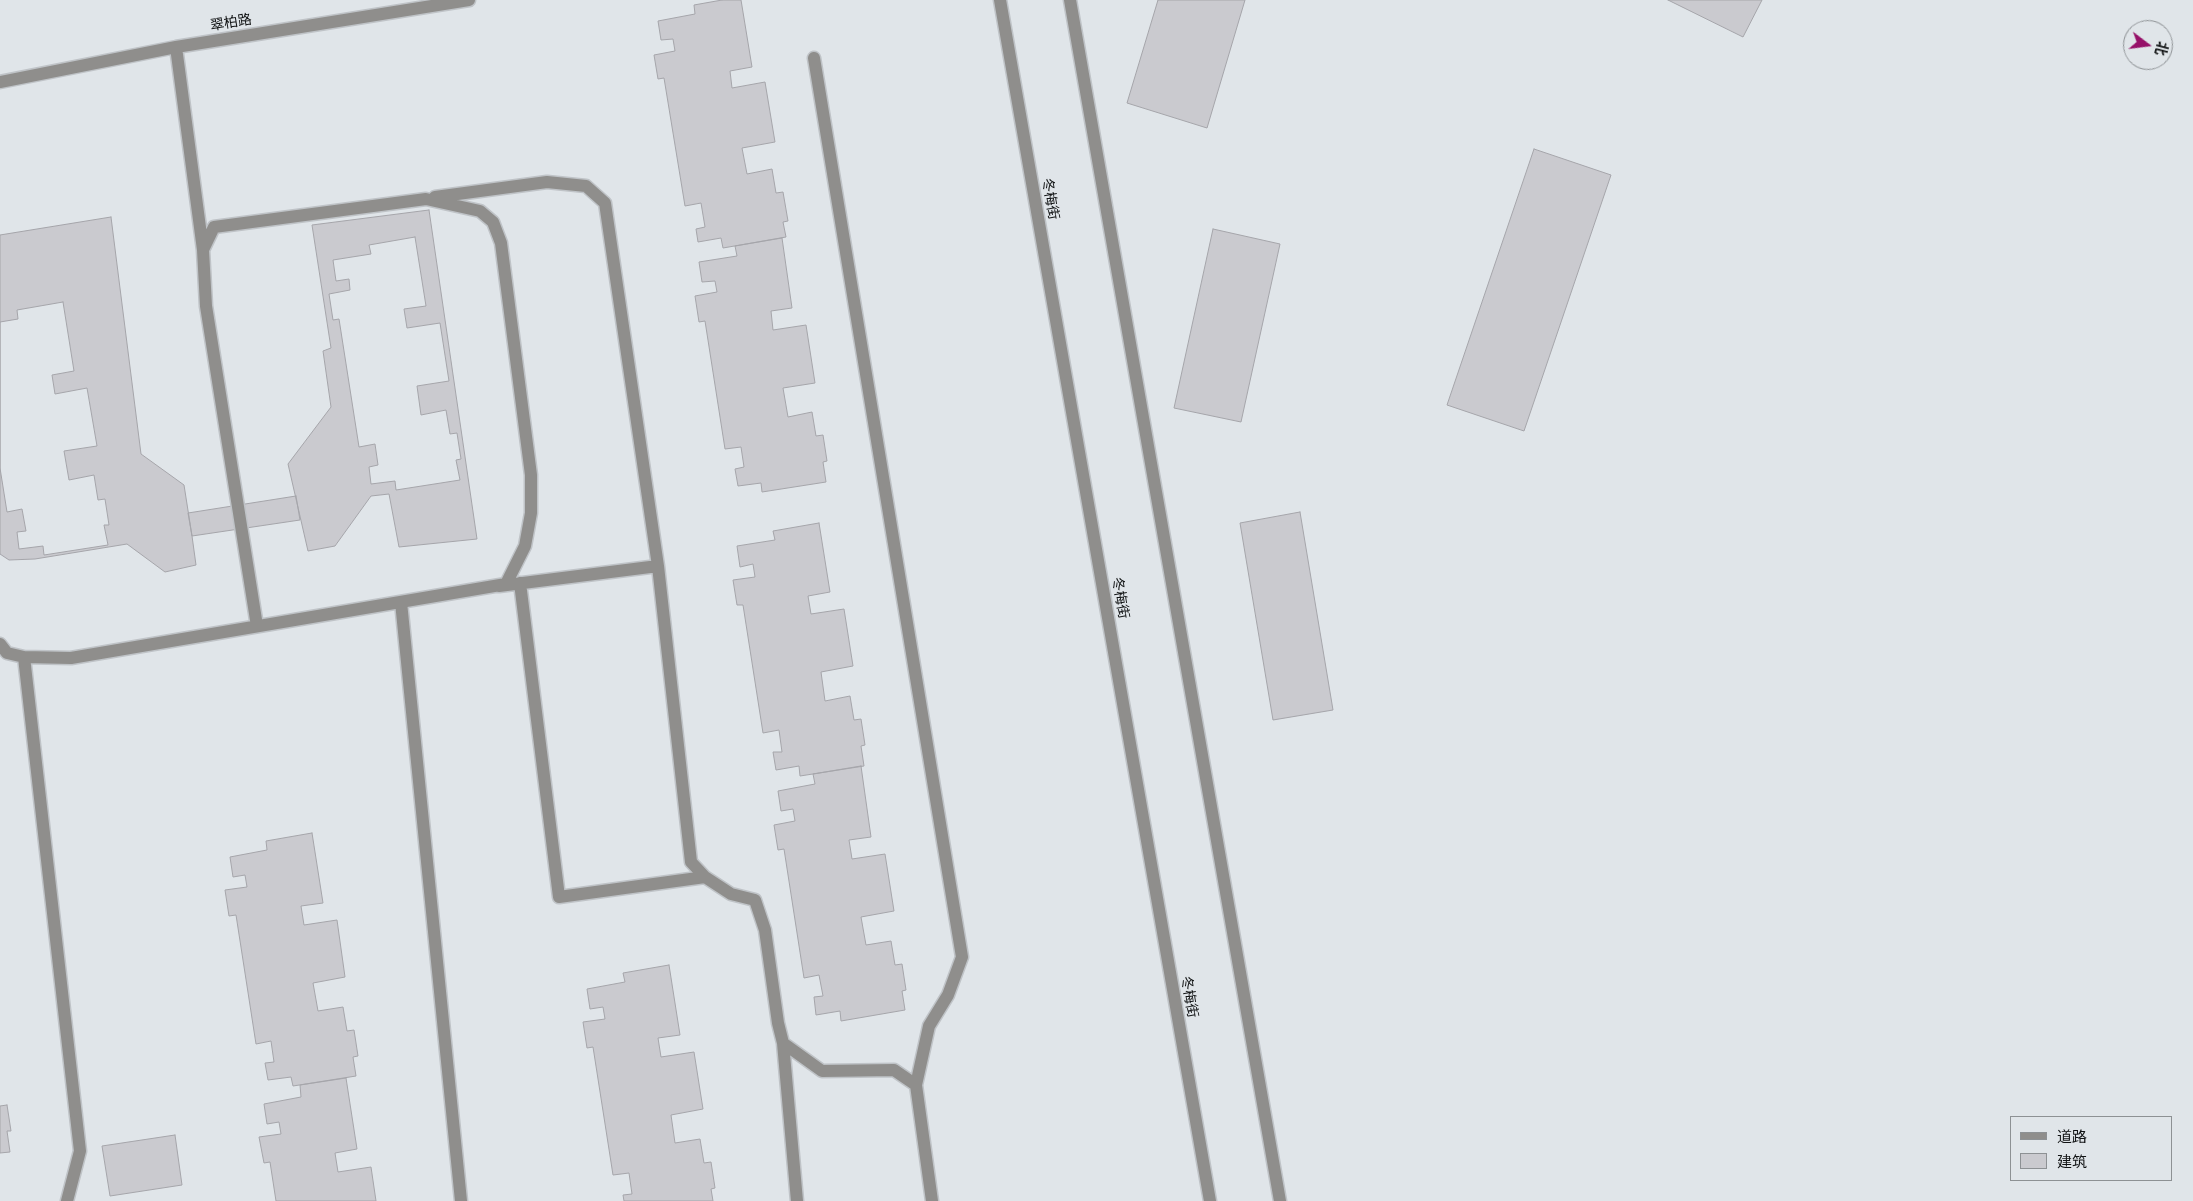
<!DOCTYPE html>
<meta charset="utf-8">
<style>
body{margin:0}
#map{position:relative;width:2193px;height:1201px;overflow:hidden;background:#e0e5e9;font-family:"PT Sans","Noto Sans SC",sans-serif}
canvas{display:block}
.legend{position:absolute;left:2010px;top:1116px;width:162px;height:65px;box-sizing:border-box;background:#e0e5e9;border:1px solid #8d9194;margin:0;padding:6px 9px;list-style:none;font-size:15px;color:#111314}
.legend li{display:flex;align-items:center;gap:10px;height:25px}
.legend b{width:25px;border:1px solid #8d9194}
.north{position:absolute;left:2123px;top:20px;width:50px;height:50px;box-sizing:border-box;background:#e0e5e9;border:1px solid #8d9194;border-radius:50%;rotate:105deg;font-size:14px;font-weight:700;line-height:20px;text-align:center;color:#111314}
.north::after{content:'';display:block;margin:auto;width:18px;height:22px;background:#961169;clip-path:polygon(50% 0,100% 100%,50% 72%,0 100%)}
</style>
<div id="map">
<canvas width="2193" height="1201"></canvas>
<ul class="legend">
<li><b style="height:6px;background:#8f8e8c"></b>道路</li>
<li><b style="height:14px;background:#cacacf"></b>建筑</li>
</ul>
<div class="north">北</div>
</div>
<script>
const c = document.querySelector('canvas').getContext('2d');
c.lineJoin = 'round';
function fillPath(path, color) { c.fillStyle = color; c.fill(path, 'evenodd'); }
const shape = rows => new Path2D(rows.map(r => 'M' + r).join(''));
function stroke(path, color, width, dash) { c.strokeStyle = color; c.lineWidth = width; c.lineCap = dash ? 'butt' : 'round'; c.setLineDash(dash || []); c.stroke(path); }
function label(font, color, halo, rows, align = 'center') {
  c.font = font + ' "PT Sans","Noto Sans SC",sans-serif'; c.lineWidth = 4; c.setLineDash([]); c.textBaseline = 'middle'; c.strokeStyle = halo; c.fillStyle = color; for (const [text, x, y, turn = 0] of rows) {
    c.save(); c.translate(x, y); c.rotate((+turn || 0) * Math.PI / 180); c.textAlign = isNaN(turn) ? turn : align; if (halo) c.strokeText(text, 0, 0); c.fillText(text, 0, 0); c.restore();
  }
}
const building = shape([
 [722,0,741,0,752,67,730,71,732,88,765,82,775,142,742,148,747,174,772,169,776,193,783,192,788,221,783,222,786,237,723,248,721,238,698,242,696,229,705,227,701,203,685,206,664,78,658,79,654,55,675,51,673,39,661,40,658,21,695,14,694,5,722,0],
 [1158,0,1245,0,1207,128,1127,103,1158,0],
 [1668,0,1762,0,1743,37,1668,0],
 [1534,149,1611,175,1524,431,1447,405,1534,149],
 [429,210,477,539,399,547,389,494,371,496,335,546,308,551,288,464,331,407,323,351,331,348,312,225,429,210],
 [111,217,141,454,184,485,192,536,196,565,165,572,127,544,35,559,9,560,0,554,0,235,111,217],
 [1213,229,1280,244,1241,422,1174,408,1213,229],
 [415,237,426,306,404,309,407,328,440,323,449,381,417,386,421,415,446,410,450,434,457,433,461,459,456,460,460,480,396,490,395,481,371,484,369,467,378,465,375,444,359,447,339,319,333,320,329,294,350,290,349,279,336,281,333,260,371,254,369,245,415,237],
 [782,238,792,308,771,311,773,330,806,325,815,383,783,388,788,417,812,412,816,436,823,435,827,461,823,462,826,482,762,492,761,483,738,486,735,469,744,467,741,447,725,449,705,321,699,322,695,296,717,292,715,281,702,282,699,262,737,256,735,246,782,238],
 [63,302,74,371,52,375,55,394,87,388,97,446,64,451,69,480,94,475,98,500,105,499,109,525,104,525,108,545,44,555,43,546,19,549,17,532,26,531,22,509,7,512,0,468,0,322,18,319,17,310,63,302],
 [296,496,300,520,192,536,188,513,296,496],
 [1300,512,1333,710,1273,720,1240,523,1300,512],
 [819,523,830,592,808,596,811,614,844,609,853,666,821,672,825,701,850,696,854,720,861,719,865,745,861,746,864,766,800,776,799,766,776,770,773,752,782,752,779,730,763,733,743,605,737,605,733,580,755,577,753,564,740,567,737,546,775,540,773,531,819,523],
 [861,766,871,837,849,840,852,859,885,854,894,911,861,917,866,945,891,941,895,965,902,964,906,990,902,991,905,1010,841,1021,840,1011,816,1015,814,997,823,996,819,975,804,978,784,849,778,850,774,825,795,821,793,809,781,811,778,791,815,784,813,774,861,766],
 [312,833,323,903,301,906,304,925,337,920,345,977,313,983,318,1011,343,1007,347,1031,354,1030,358,1056,353,1057,356,1076,293,1086,291,1077,268,1080,265,1063,274,1062,271,1041,256,1044,236,915,229,916,225,890,247,887,245,875,233,877,230,857,267,850,266,841,312,833],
 [669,965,680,1035,658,1038,661,1057,694,1052,703,1109,671,1115,675,1143,700,1139,704,1163,711,1162,715,1188,711,1189,713,1201,624,1201,623,1195,632,1194,629,1173,613,1175,593,1047,587,1048,583,1022,605,1019,603,1007,590,1009,587,989,625,982,623,973,669,965],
 [346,1078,357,1149,335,1153,338,1172,371,1167,376,1201,276,1201,270,1162,264,1163,259,1137,281,1134,279,1122,267,1124,264,1104,301,1097,300,1085,346,1078],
 [7,1105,11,1131,7,1131,10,1152,0,1153,0,1106,7,1105],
 [175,1135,182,1185,110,1196,102,1146,175,1135]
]);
fillPath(building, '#cacacf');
stroke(building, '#a5a5aa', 1);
const minor = shape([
 [1000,0,1210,1201],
 [1070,0,1280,1201],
 [176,47,203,250],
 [814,58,962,957,948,995,929,1026,916,1085],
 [0,82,176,47,469,0],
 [435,197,547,182,586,186,605,203,658,566,499,586],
 [658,566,691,862,705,877,731,894,755,900,765,930,778,1023,783,1043,822,1071,894,1070,916,1085,932,1201],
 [520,583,559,897,705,877],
 [401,602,461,1201],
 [0,644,7,653,24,657,71,658,506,584,525,546,531,513,531,475,501,243,493,222,480,211,426,199,214,227,203,250,206,306,257,626],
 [24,657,80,1151,67,1201],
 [783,1043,797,1201]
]);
stroke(minor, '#bfc3c7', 15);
stroke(minor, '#8f8e8c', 12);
label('14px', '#111314', '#e0e5e9', [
 ["翠柏路",231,23,-9],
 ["冬梅街",1050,199,80],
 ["冬梅街",1120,598,80],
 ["冬梅街",1189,997,80]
]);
</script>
